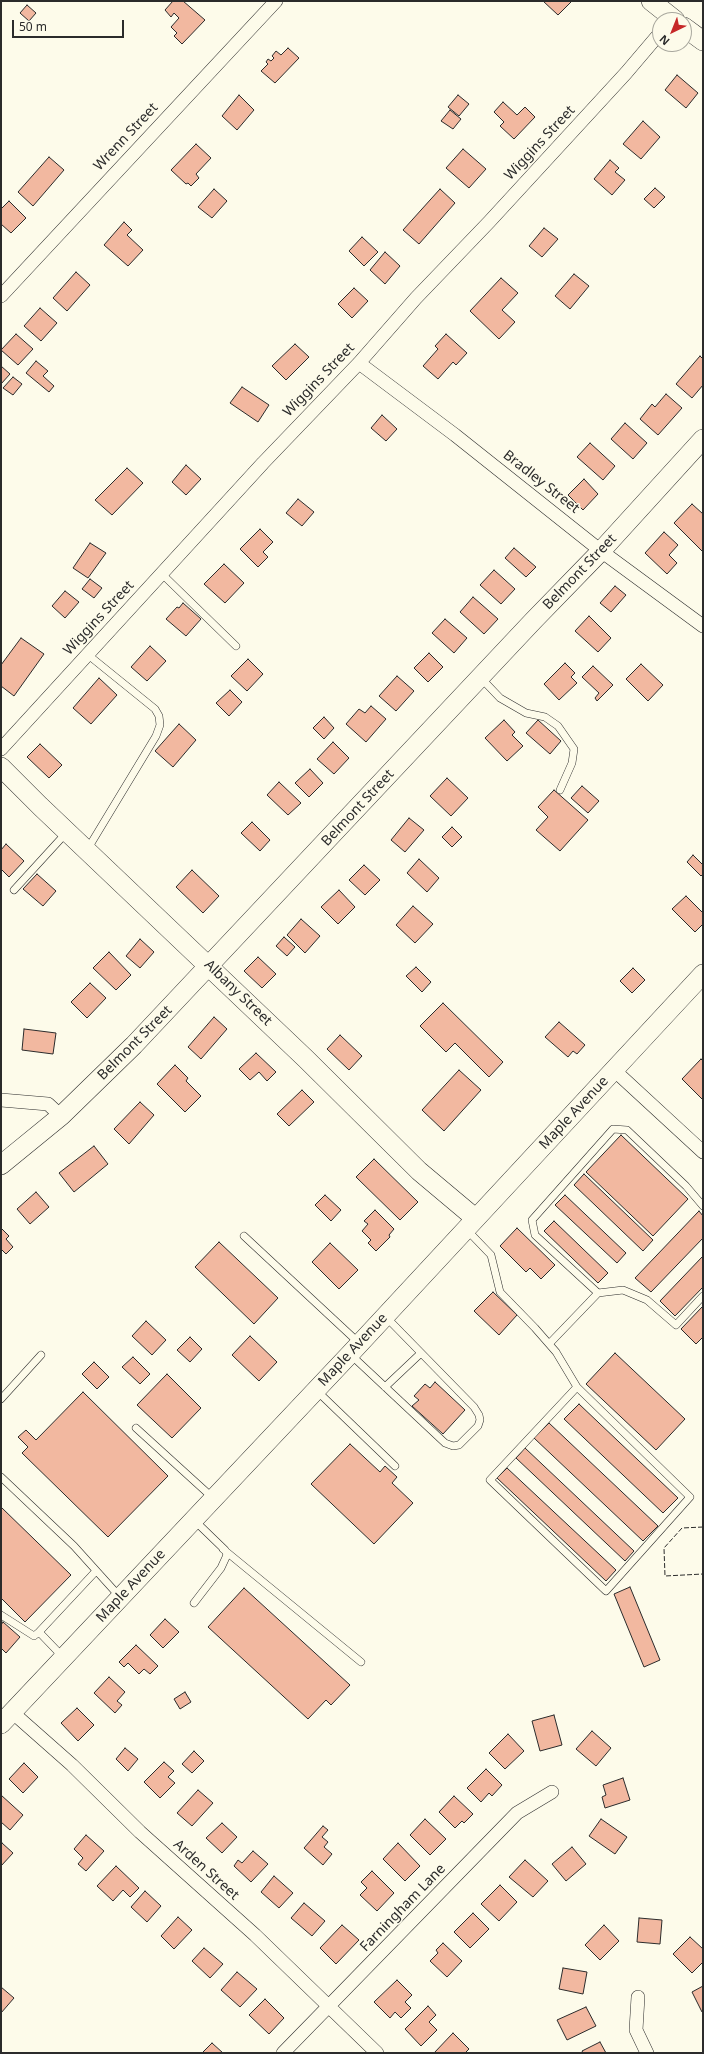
<!DOCTYPE html>
<style>
body{margin:0}
#map{position:relative;width:704px;height:2054px;overflow:hidden;background:#fdfbea;font-family:"Noto Sans",sans-serif}
canvas{display:block}
.frame{position:absolute;inset:0;border:2px solid #2b2b2b;pointer-events:none}
.north{position:absolute;left:652px;top:12px;width:40px;height:40px;box-sizing:border-box;background:#fdfbea;border:1px solid #a9a89e;border-radius:50%;rotate:223deg;font-size:11px;font-weight:700;line-height:16px;text-align:center;color:#2b2b2b}
.north::after{content:'';display:block;margin:auto;width:14px;height:18px;background:#c62828;clip-path:polygon(50% 0,100% 100%,50% 72%,0 100%)}
.scale{position:absolute;left:12px;top:20px;width:112px;height:18px;box-sizing:border-box;border:2px solid #2b2b2b;border-top:0;padding-left:5px;font-size:12px;line-height:14px;white-space:nowrap;color:#2b2b2b;-webkit-text-stroke:3px #fdfbea;paint-order:stroke}
</style>
<div id="map">
<canvas width="704" height="2054"></canvas>
<div class="frame"></div>
<div class="north">N</div>
<div class="scale">50 m</div>
</div>
<script>
const c = document.querySelector('canvas').getContext('2d');
c.lineJoin = 'round';
function fillPath(path, color) { c.fillStyle = color; c.fill(path, 'evenodd'); }
const shape = rows => new Path2D(rows.map(r => 'M' + r).join(''));
function stroke(path, color, width, dash) { c.strokeStyle = color; c.lineWidth = width; c.lineCap = dash ? 'butt' : 'round'; c.setLineDash(dash || []); c.stroke(path); }
function label(font, color, halo, rows, align = 'center') {
  c.font = font + ' "Noto Sans",sans-serif'; c.lineWidth = 3; c.setLineDash([]); c.textBaseline = 'middle'; c.strokeStyle = halo; c.fillStyle = color; for (const [text, x, y, turn = 0] of rows) {
    c.save(); c.translate(x, y); c.rotate((+turn || 0) * Math.PI / 180); c.textAlign = isNaN(turn) ? turn : align; if (halo) c.strokeText(text, 0, 0); c.fillText(text, 0, 0); c.restore();
  }
}
const building = shape([
 [173,1,183,1,205,20,182,44,174,36,177,33,171,27,179,18,174,13,171,17,165,10,173,1],
 [543,1,572,1,558,15,543,1],
 [27,5,36,13,29,21,20,13,27,5],
 [288,48,299,58,275,83,261,71,268,64,266,62,268,59,271,61,274,58,272,56,276,51,281,55,288,48],
 [677,75,698,93,686,108,665,90,677,75],
 [239,95,254,110,237,130,222,116,239,95],
 [458,95,469,104,459,116,448,107,458,95],
 [503,102,517,115,525,107,535,117,514,139,500,126,504,122,494,112,503,102],
 [450,110,461,119,453,129,441,121,450,110],
 [643,121,660,137,641,159,623,144,643,121],
 [196,144,211,158,196,174,199,178,191,186,188,183,186,184,171,170,196,144],
 [463,149,486,169,469,188,446,168,463,149],
 [49,157,64,170,33,206,18,192,49,157],
 [610,160,619,168,615,172,625,180,612,195,594,179,610,160],
 [655,188,665,197,654,208,644,199,655,188],
 [214,189,227,201,212,218,198,207,214,189],
 [440,189,455,203,419,244,403,230,440,189],
 [9,201,26,218,11,233,1,224,1,209,9,201],
 [124,222,132,230,127,235,143,250,128,266,104,245,124,222],
 [544,228,558,239,542,257,529,246,544,228],
 [362,237,378,252,364,266,349,251,362,237],
 [385,252,400,266,385,284,370,270,385,252],
 [76,272,90,285,67,311,53,298,76,272],
 [574,274,589,286,570,309,555,296,574,274],
 [501,278,518,293,502,310,515,322,499,339,470,311,501,278],
 [354,288,368,301,352,318,338,304,354,288],
 [40,308,57,323,41,341,24,326,40,308],
 [16,334,33,349,18,365,1,350,16,334],
 [446,334,467,353,456,365,453,362,438,379,423,366,438,349,435,346,446,334],
 [295,344,309,357,286,380,272,366,295,344],
 [700,356,703,359,703,385,692,398,676,384,700,356],
 [36,361,48,371,43,376,54,386,49,392,26,373,36,361],
 [1,366,10,374,1,384,1,366],
 [13,377,22,384,13,395,3,388,13,377],
 [242,387,269,405,258,422,230,403,242,387],
 [666,394,682,408,658,435,640,419,652,404,655,407,666,394],
 [382,415,397,429,386,441,371,428,382,415],
 [625,423,647,443,633,459,611,439,625,423],
 [590,443,615,466,603,480,577,457,590,443],
 [186,465,201,479,186,495,172,482,186,465],
 [127,468,143,483,112,515,95,500,127,468],
 [584,479,598,494,583,510,568,495,584,479],
 [298,499,314,512,302,526,286,513,298,499],
 [692,504,703,514,703,552,674,523,692,504],
 [260,529,273,542,263,552,268,557,258,567,240,549,260,529],
 [664,532,678,545,669,555,677,563,667,574,645,553,664,532],
 [90,543,106,553,88,578,73,568,90,543],
 [514,548,536,567,526,577,505,558,514,548],
 [224,564,244,583,225,603,204,584,224,564],
 [494,570,515,589,501,604,480,585,494,570],
 [90,579,102,588,94,598,82,589,90,579],
 [615,586,626,595,611,612,600,603,615,586],
 [65,591,79,602,65,618,52,606,65,591],
 [473,597,498,619,484,634,460,612,473,597],
 [183,603,201,619,186,636,166,619,177,607,179,608,183,603],
 [589,616,611,638,598,652,575,631,589,616],
 [445,619,467,638,454,653,432,633,445,619],
 [21,638,44,654,14,696,1,686,1,665,21,638],
 [150,646,166,661,147,681,131,667,150,646],
 [429,653,443,667,428,682,414,668,429,653],
 [248,659,263,674,247,691,231,676,248,659],
 [565,663,575,673,571,677,577,683,559,700,544,684,565,663],
 [641,664,663,685,648,701,626,679,641,664],
 [593,666,613,685,597,701,595,698,599,693,582,677,593,666],
 [397,676,414,691,396,711,379,696,397,676],
 [99,678,117,695,91,724,73,708,99,678],
 [230,690,242,702,229,716,216,703,230,690],
 [371,706,386,719,366,742,346,724,359,709,365,713,371,706],
 [324,717,334,728,324,739,313,728,324,717],
 [504,720,515,732,512,735,523,746,507,761,485,738,504,720],
 [538,720,561,741,550,754,526,733,538,720],
 [179,724,196,740,173,767,155,751,179,724],
 [333,742,349,758,334,774,317,759,333,742],
 [40,744,62,765,49,778,27,757,40,744],
 [310,769,323,783,309,797,295,783,310,769],
 [447,778,468,798,451,816,430,796,447,778],
 [279,782,301,803,288,815,267,795,279,782],
 [582,786,599,801,588,813,571,798,582,786],
 [554,790,588,820,560,851,536,830,548,817,538,807,554,790],
 [409,818,424,830,405,852,391,840,409,818],
 [252,822,270,840,260,851,241,833,252,822],
 [452,827,462,837,452,847,442,837,452,827],
 [6,844,24,861,9,877,1,869,1,850,6,844],
 [693,855,703,865,703,874,701,876,687,862,693,855],
 [419,859,439,878,427,892,407,873,419,859],
 [364,865,380,880,365,895,349,880,364,865],
 [192,870,219,896,203,913,176,887,192,870],
 [37,874,56,891,43,906,23,889,37,874],
 [339,890,355,907,338,924,321,907,339,890],
 [686,896,703,913,703,924,695,932,672,909,686,896],
 [413,906,433,924,415,943,396,925,413,906],
 [301,919,320,936,305,953,287,935,301,919],
 [284,937,295,947,287,956,276,946,284,937],
 [140,939,154,952,140,968,126,956,140,939],
 [109,952,131,975,116,990,93,968,109,952],
 [258,957,276,974,262,988,244,971,258,957],
 [416,967,431,982,422,992,406,976,416,967],
 [633,968,645,980,632,993,620,981,633,968],
 [90,983,106,998,87,1018,71,1002,90,983],
 [443,1003,503,1062,489,1077,455,1043,446,1052,420,1026,443,1003],
 [214,1017,227,1029,201,1059,188,1047,214,1017],
 [559,1022,585,1045,577,1054,573,1051,568,1057,545,1037,559,1022],
 [24,1029,56,1033,53,1054,22,1050,24,1029],
 [340,1035,362,1056,349,1070,327,1049,340,1035],
 [256,1053,276,1072,267,1081,259,1072,250,1080,239,1069,256,1053],
 [701,1059,703,1061,703,1100,682,1079,701,1059],
 [175,1065,188,1078,186,1081,201,1096,185,1112,157,1084,175,1065],
 [459,1070,481,1090,444,1131,422,1110,459,1070],
 [302,1090,314,1102,289,1126,277,1114,302,1090],
 [140,1102,154,1115,129,1144,114,1129,140,1102],
 [621,1135,688,1199,653,1236,586,1172,621,1135],
 [94,1146,108,1164,74,1192,59,1173,94,1146],
 [374,1159,418,1202,400,1220,356,1177,374,1159],
 [584,1174,653,1240,643,1251,574,1185,584,1174],
 [36,1192,49,1207,30,1224,17,1209,36,1192],
 [325,1195,341,1210,331,1221,315,1205,325,1195],
 [565,1195,626,1253,617,1263,555,1205,565,1195],
 [375,1210,394,1229,389,1235,390,1237,376,1251,368,1243,371,1240,362,1231,368,1224,364,1221,375,1210],
 [699,1211,703,1216,703,1238,651,1292,635,1278,699,1211],
 [554,1221,608,1273,598,1283,544,1231,554,1221],
 [1,1228,9,1236,6,1239,13,1247,6,1254,1,1249,1,1228],
 [517,1228,555,1265,541,1279,530,1268,526,1272,500,1246,517,1228],
 [219,1242,278,1298,254,1324,195,1267,219,1242],
 [330,1243,358,1270,339,1289,312,1262,330,1243],
 [703,1256,703,1287,675,1316,660,1301,703,1256],
 [493,1292,517,1315,499,1335,474,1311,493,1292],
 [703,1306,703,1337,696,1344,681,1329,703,1306],
 [146,1321,166,1340,152,1355,132,1336,146,1321],
 [250,1336,277,1362,259,1381,232,1355,250,1336],
 [190,1337,202,1349,190,1362,177,1350,190,1337],
 [615,1353,685,1419,656,1450,586,1384,615,1353],
 [133,1357,150,1374,140,1384,122,1367,133,1357],
 [94,1362,109,1377,97,1389,82,1374,94,1362],
 [167,1374,201,1408,172,1438,137,1405,167,1374],
 [435,1382,465,1410,443,1434,412,1406,419,1400,414,1396,425,1384,430,1388,435,1382],
 [83,1392,168,1476,108,1537,22,1453,28,1447,18,1437,26,1430,36,1440,83,1392],
 [579,1404,678,1498,663,1513,564,1419,579,1404],
 [549,1423,658,1526,643,1541,534,1438,549,1423],
 [350,1444,380,1472,385,1466,397,1477,392,1483,413,1503,374,1544,311,1484,350,1444],
 [525,1448,634,1551,625,1561,516,1458,525,1448],
 [507,1468,616,1570,606,1581,497,1478,507,1468],
 [1,1507,71,1575,25,1622,1,1598,1,1507],
 [630,1587,660,1660,644,1667,614,1594,630,1587],
 [244,1588,350,1685,331,1705,326,1700,308,1719,208,1627,244,1588],
 [165,1619,179,1632,163,1648,150,1635,165,1619],
 [3,1622,20,1637,6,1653,1,1648,1,1625,3,1622],
 [136,1645,158,1666,150,1674,144,1669,139,1674,128,1663,124,1667,119,1662,136,1645],
 [109,1677,125,1692,117,1701,122,1705,115,1713,94,1693,109,1677],
 [185,1692,191,1702,180,1709,174,1699,185,1692],
 [77,1708,94,1725,78,1741,61,1723,77,1708],
 [554,1715,562,1745,540,1751,532,1721,554,1715],
 [592,1731,611,1748,596,1766,576,1749,592,1731],
 [508,1734,524,1751,505,1769,489,1753,508,1734],
 [125,1748,138,1759,128,1771,116,1759,125,1748],
 [194,1751,204,1761,192,1773,182,1764,194,1751],
 [164,1762,174,1771,168,1777,175,1783,160,1798,144,1782,164,1762],
 [24,1763,38,1777,23,1793,9,1779,24,1763],
 [486,1769,502,1785,492,1796,489,1793,481,1802,467,1788,486,1769],
 [623,1778,630,1800,605,1808,602,1797,606,1795,603,1785,623,1778],
 [198,1790,213,1803,192,1826,177,1813,198,1790],
 [1,1795,23,1815,10,1830,1,1822,1,1795],
 [454,1796,473,1814,464,1823,462,1821,455,1828,439,1812,454,1796],
 [425,1819,446,1839,430,1855,410,1835,425,1819],
 [601,1819,627,1837,615,1854,589,1836,601,1819],
 [222,1823,237,1837,222,1853,206,1838,222,1823],
 [323,1826,328,1830,322,1837,328,1842,324,1847,332,1854,323,1865,304,1848,323,1826],
 [86,1835,104,1851,86,1871,78,1864,83,1858,74,1849,86,1835],
 [2,1843,13,1853,1,1866,1,1844,2,1843],
 [398,1843,420,1866,405,1881,383,1859,398,1843],
 [572,1847,586,1864,566,1881,552,1864,572,1847],
 [253,1851,268,1864,251,1882,234,1866,238,1860,242,1863,253,1851],
 [525,1860,548,1881,533,1897,509,1877,525,1860],
 [116,1866,139,1888,130,1897,123,1890,113,1901,97,1886,116,1866],
 [372,1871,394,1893,377,1911,360,1895,367,1888,361,1882,372,1871],
 [274,1876,293,1893,279,1908,261,1892,274,1876],
 [500,1885,517,1902,499,1921,481,1904,500,1885],
 [145,1891,161,1906,147,1922,131,1907,145,1891],
 [304,1903,325,1921,312,1936,291,1918,304,1903],
 [473,1913,489,1929,470,1948,454,1932,473,1913],
 [178,1917,192,1930,174,1949,161,1936,178,1917],
 [639,1918,662,1920,660,1944,637,1942,639,1918],
 [342,1925,359,1940,336,1964,320,1948,342,1925],
 [604,1925,619,1941,600,1960,585,1945,604,1925],
 [690,1937,703,1949,703,1962,692,1973,673,1954,690,1937],
 [443,1943,462,1961,447,1977,430,1961,438,1953,436,1950,443,1943],
 [204,1948,223,1964,210,1978,192,1961,204,1948],
 [563,1968,587,1972,583,1994,559,1989,563,1968],
 [237,1972,257,1989,240,2007,221,1990,237,1972],
 [397,1980,412,1995,405,2002,411,2008,401,2018,395,2012,390,2018,374,2002,397,1980],
 [703,1986,703,2011,702,2012,692,1992,703,1986],
 [1,1987,14,1998,1,2013,1,1987],
 [265,1999,284,2018,269,2034,249,2015,265,1999],
 [428,2006,436,2015,429,2022,437,2030,421,2046,405,2029,428,2006],
 [586,2007,596,2026,567,2040,557,2020,586,2007],
 [453,2033,469,2049,465,2053,434,2053,453,2033],
 [600,2042,606,2053,583,2053,582,2051,600,2042],
 [212,2043,223,2053,202,2053,212,2043]
]);
fillPath(building, '#f2b8a0');
stroke(building, '#2b2b2b', 1);
const lane = shape([
 [162,574,236,646],
 [87,654,155,709,159,716,160,725,156,736,87,850],
 [480,677,500,698,526,713,545,717,558,726,574,749,572,763,560,790],
 [14,890,67,832],
 [467,1230,491,1255,500,1292,535,1328,556,1352,577,1387,690,1497,606,1591,490,1480,577,1387],
 [244,1236,359,1343],
 [598,1293,535,1235,532,1220,613,1129,627,1130,686,1186,703,1206],
 [549,1344,598,1293,623,1290,647,1300,676,1325,703,1296],
 [351,1355,445,1443,453,1446,459,1445,478,1426,480,1420,479,1415,474,1407,385,1316],
 [385,1387,421,1353],
 [317,1391,395,1466],
 [1,1399,41,1355],
 [136,1428,213,1498],
 [1,1477,74,1546,120,1597],
 [223,1549,361,1662],
 [194,1603,221,1568,227,1555,225,1550,195,1521],
 [1,1615,34,1636,39,1632],
 [63,1657,39,1632,96,1571]
]);
const street = shape([
 [1,296,276,1],
 [359,363,455,435,601,551,703,626],
 [1,749,263,463,359,363,416,298,489,222,626,73,660,33],
 [614,1070,703,1152],
 [1,1100,48,1104,61,1116],
 [12,1712,72,1765,140,1832,255,1935,377,2053],
 [638,1997,636,2030,647,2053],
 [283,2053,517,1813,552,1792]
]);
const secondary = shape([
 [651,1,675,20],
 [684,27,703,41],
 [1,767,40,806,306,1059,419,1171,475,1218],
 [1,1165,61,1116,134,1045,533,621,601,551,703,439],
 [1,1724,350,1354,703,974]
]);
stroke(lane, '#2b2b2b', 8);
stroke(street, '#2b2b2b', 14);
stroke(secondary, '#2b2b2b', 20);
stroke(lane, '#fdfbea', 7);
stroke(street, '#fdfbea', 13);
stroke(secondary, '#fdfbea', 19);
stroke(shape([
 [703,1527,682,1528,664,1548,665,1576,703,1574]
]), '#2b2b2b', 1, [5, 2]);
label('14px', '#2b2b2b', '#fdfbea', [
 ["Wrenn Street",126,137,-47],
 ["Wiggins Street",540,143,-47],
 ["Wiggins Street",319,380,-46],
 ["Bradley Street",541,482,38],
 ["Belmont Street",580,572,-46],
 ["Wiggins Street",99,618,-47],
 ["Belmont Street",358,808,-47],
 ["Albany Street",238,993,44],
 ["Belmont Street",135,1043,-45],
 ["Maple Avenue",574,1113,-47],
 ["Maple Avenue",353,1350,-47],
 ["Maple Avenue",131,1586,-47],
 ["Arden Street",206,1870,42],
 ["Farningham Lane",403,1908,-46]
]);
</script>
